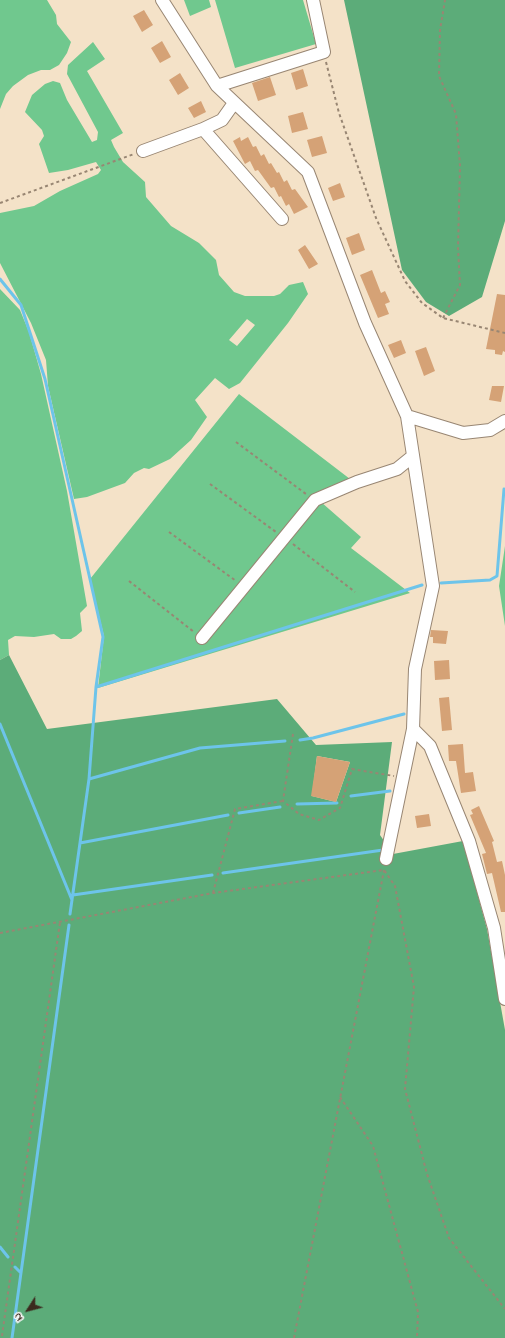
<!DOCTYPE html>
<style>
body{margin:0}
#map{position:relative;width:505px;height:1338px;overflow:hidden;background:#f4e2c8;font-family:"Indie Flower",sans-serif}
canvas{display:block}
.north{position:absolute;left:8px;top:1290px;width:40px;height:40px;-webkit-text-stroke:3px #fff;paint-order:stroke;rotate:234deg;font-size:11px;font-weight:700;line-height:16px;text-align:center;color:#3b2a1e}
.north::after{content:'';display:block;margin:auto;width:14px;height:18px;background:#3b2a1e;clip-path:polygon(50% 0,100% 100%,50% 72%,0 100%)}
</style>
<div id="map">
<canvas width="505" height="1338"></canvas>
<div class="north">N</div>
</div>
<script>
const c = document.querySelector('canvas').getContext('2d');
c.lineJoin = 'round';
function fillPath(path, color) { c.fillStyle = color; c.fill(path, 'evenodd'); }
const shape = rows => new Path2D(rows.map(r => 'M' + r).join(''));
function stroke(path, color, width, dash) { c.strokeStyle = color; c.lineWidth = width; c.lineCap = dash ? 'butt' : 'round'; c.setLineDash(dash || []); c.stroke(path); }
fillPath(shape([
 [0,0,47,0,56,15,57,24,71,42,67,53,59,65,50,70,41,70,28,75,13,86,6,94,0,109],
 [184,0,209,0,211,7,190,16],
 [215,0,303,0,316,44,235,68],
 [93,42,105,59,87,71,123,133,111,140,114,147,123,162,145,182,146,197,171,226,199,243,216,260,219,275,234,292,245,296,274,296,280,294,289,285,303,282,308,294,288,323,240,383,229,389,215,378,195,400,207,417,191,440,170,459,149,469,144,468,134,473,125,483,87,497,74,499,48,386,46,360,31,323,0,263,0,213,34,206,60,191,98,174,101,170,96,162,68,170,49,173,39,144,44,136,42,130,25,112,32,95,45,84,53,81,60,83,67,100,92,142,97,140,98,132,67,74,68,65],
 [247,319,255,325,237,346,229,340],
 [0,289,20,310,29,332,41,374,67,491,87,606,80,613,82,631,76,636,71,639,61,639,54,634,34,637,15,636,8,640,9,655,0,660],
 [239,394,350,479,313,495,361,537,351,548,410,593,98,688,104,636,90,579],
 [505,546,505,626,499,586]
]), '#70c88e');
fillPath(shape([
 [344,0,505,0,505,221,482,297,449,316,426,302,402,270],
 [9,655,47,729,277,699,316,745,392,742,380,835,393,854,463,841,487,929,505,1030,505,1338,0,1338,0,660],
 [317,756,350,762,336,802,312,796]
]), '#5cac79');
stroke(shape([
 [0,279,21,305,45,379,103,637,96,687],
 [441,583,490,580,497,576,504,489],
 [0,724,72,900],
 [300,740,313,738,404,714],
 [89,779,200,748,285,741],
 [351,796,390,791],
 [297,804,337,803],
 [239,813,280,807],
 [80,843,228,815],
 [223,873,383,850],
 [73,895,212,875],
 [70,914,89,779,96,687,422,585],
 [0,1247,8,1257],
 [15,1267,20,1272],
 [12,1338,69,925]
]), '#6dc4ea', 3);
fillPath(shape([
 [144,10,153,25,142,32,133,16],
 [162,41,171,57,160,63,151,48],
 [303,69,308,86,296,90,291,73],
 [180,73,189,88,178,95,169,80],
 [270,77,276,95,258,101,252,83],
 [201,101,206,112,194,118,188,108],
 [303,112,308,129,292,133,288,116],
 [322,136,327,153,312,157,307,140],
 [240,137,241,141,248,137,253,147,256,146,261,156,264,154,269,164,271,163,277,173,279,172,284,182,287,180,292,190,295,189,308,207,294,214,289,204,286,206,281,196,279,197,274,187,271,188,258,170,255,171,250,161,245,164,233,141],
 [340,183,345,197,333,201,328,188],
 [359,233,365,250,352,255,346,238],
 [305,245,318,264,309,269,298,250],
 [372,270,381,293,385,291,390,302,385,304,389,314,378,318,360,275],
 [497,294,505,295,505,352,503,351,502,355,495,354,495,350,486,349],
 [401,340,406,353,394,358,388,345],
 [426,347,435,371,424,376,415,351],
 [492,386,504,386,501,402,489,400],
 [431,630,448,631,446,644,433,643,433,637,430,637],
 [449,660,450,679,435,680,434,661],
 [449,697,452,730,442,731,439,698],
 [463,744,465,773,473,772,476,791,461,793,456,761,449,761,448,745],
 [317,756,350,762,336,802,311,796],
 [479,806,494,841,492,842,497,862,502,861,505,875,505,912,501,912,492,873,487,874,482,854,486,853,470,815,473,814,471,810],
 [429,814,431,826,417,828,415,816]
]), '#d5a276');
const minor = shape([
 [162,0,217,86,308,172,365,323,407,416,433,586,415,669,413,729,386,859],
 [217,86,324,52,313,0],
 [203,129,282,219],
 [143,151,203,129,222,120,234,103],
 [407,416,463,433,490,430,505,421],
 [202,638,315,500,357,482,397,469,413,456],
 [413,729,430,746,469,841,494,928,505,999]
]);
stroke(minor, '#988673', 14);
stroke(shape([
 [326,62,339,113,376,218,405,281,422,303,443,318,505,333],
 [0,203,134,154],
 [443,318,460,285,458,248,460,166,456,114,439,76,440,30,445,0],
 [236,442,306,494],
 [210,484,276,532],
 [169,532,236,581],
 [293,544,355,592],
 [129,581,194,632],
 [293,734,283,801,299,814,319,820,340,808,352,769,394,776],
 [213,893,235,809,283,801],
 [0,933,213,893,384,870,395,886,414,987,405,1089,427,1174,449,1238,505,1309],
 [340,1097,373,1146,418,1312,417,1338],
 [2,1336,60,922],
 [294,1338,384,870]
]), '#988673', 2, [3, 3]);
stroke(minor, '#fff', 12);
</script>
